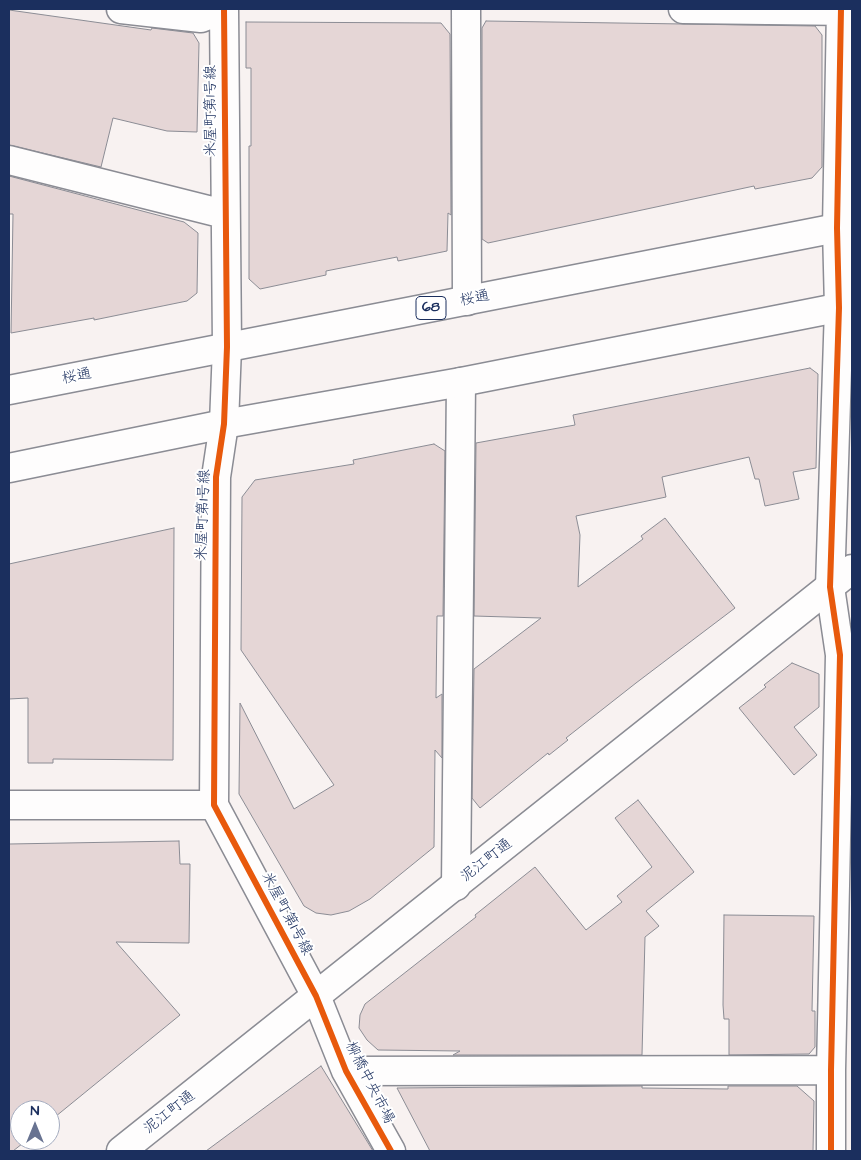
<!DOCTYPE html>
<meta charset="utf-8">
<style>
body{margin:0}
#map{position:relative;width:861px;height:1160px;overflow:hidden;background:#f8f2f1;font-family:"Architects Daughter",sans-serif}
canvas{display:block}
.frame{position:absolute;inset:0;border:10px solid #1b2f5e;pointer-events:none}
.north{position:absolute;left:10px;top:1100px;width:50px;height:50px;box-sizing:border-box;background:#fff;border:1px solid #a4acbf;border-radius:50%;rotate:0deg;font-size:14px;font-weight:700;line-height:20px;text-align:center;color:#1b2f5e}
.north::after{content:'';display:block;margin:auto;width:18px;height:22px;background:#687391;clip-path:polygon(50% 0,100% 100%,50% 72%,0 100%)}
</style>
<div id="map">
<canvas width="861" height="1160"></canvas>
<div class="frame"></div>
<div class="north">N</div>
</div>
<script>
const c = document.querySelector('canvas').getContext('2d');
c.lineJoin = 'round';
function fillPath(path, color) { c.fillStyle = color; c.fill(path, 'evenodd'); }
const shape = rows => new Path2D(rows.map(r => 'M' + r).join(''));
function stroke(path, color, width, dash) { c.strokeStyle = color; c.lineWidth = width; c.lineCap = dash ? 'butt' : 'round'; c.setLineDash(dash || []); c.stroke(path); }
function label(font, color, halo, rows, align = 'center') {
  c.font = font + ' "Architects Daughter","Klee One",sans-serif'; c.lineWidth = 4; c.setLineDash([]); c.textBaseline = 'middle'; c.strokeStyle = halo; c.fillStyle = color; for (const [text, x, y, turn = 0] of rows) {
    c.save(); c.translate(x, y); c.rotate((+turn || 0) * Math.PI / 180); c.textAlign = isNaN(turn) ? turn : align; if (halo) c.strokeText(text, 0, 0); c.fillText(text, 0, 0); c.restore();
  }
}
const building = shape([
 [9,10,151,30,152,28,193,33,199,43,197,132,167,131,113,118,101,167,9,145,9,10],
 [486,21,815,26,822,35,822,167,812,178,755,189,754,186,488,243,482,239,482,28,486,21],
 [246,22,441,23,450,34,451,215,448,213,447,251,398,261,397,257,326,271,326,275,260,289,249,279,249,146,251,146,251,68,246,68,246,22],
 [9,176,184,222,198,233,197,293,187,301,94,320,94,318,11,333,13,214,9,214,9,176],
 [810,368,818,374,816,468,793,472,799,499,765,506,759,479,755,479,749,457,662,477,666,497,576,516,580,535,578,587,643,539,641,536,665,518,735,608,636,683,566,738,568,740,549,755,548,753,480,808,472,798,474,669,541,618,474,616,476,443,575,425,573,415,810,368],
 [434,444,445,451,443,616,437,616,436,698,442,694,442,758,435,750,434,847,370,899,349,911,331,915,316,913,304,906,239,794,240,703,294,809,334,785,241,650,242,497,255,480,354,464,353,460,434,444],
 [174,528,173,760,53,759,53,763,28,763,28,698,9,699,9,564,174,528],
 [792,663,819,674,819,707,794,727,817,755,794,775,739,708,766,687,764,685,792,663],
 [638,800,694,872,646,911,659,926,645,937,642,1055,453,1055,460,1051,378,1050,367,1040,359,1028,360,1015,365,1004,476,917,475,915,535,867,586,930,622,902,617,896,652,867,615,818,638,800],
 [179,841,180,864,190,864,189,943,116,942,180,1015,50,1121,50,1110,20,1110,20,1140,27,1140,13,1151,9,1151,9,844,179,841],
 [724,915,814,916,812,1011,815,1011,815,1047,809,1054,729,1055,729,1019,724,1019,723,1005,724,915],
 [321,1066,373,1151,206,1151,321,1066],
 [642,1086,642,1088,728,1089,728,1086,797,1086,814,1101,813,1151,430,1151,397,1088,642,1086]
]);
fillPath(building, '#e5d6d6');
stroke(building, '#8b8c94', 1);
const minor = shape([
 [121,9,201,18,224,9],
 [224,9,227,347,224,424,216,477,214,805,316,996,346,1071,391,1151],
 [466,9,467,301],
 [683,9,852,11],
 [9,160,224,214],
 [9,805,214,805],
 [456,886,461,382],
 [346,1071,831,1070],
 [831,1151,831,1070,840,655,830,587,839,308,837,228,841,9]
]);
const tertiary = shape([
 [121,1151,852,569]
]);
const primary = shape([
 [9,390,852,225],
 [9,468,224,424,461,382,852,305]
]);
stroke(minor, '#8b8c94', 31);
stroke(tertiary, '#8b8c94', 31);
stroke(primary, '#8b8c94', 31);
stroke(minor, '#fefdfd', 28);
stroke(tertiary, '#fefdfd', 28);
stroke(primary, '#fefdfd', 28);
stroke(shape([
 [224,9,227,347,224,424,216,477,214,805,316,996,346,1071,391,1151],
 [831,1151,831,1070,840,655,830,587,839,308,837,228,841,9]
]), '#e8590c', 6);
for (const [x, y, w] of [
 [431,308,30]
]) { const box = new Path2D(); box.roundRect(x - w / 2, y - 11.5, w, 23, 4); c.fillStyle = '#fff'; c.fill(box); stroke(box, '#1b2f5e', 1); }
label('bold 14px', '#1b2f5e', null, [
 ["68",431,308]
]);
label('15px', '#1b2f5e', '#fff', [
 ["米屋町第1号線",212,111,-90],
 ["桜通",475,299,-11],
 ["桜通",77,377,-11],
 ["米屋町第1号線",204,515,-88],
 ["泥江町通",487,861,-38],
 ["米屋町第1号線",286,914,62],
 ["柳橋中央市場",369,1083,63],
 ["泥江町通",170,1113,-38]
]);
</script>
